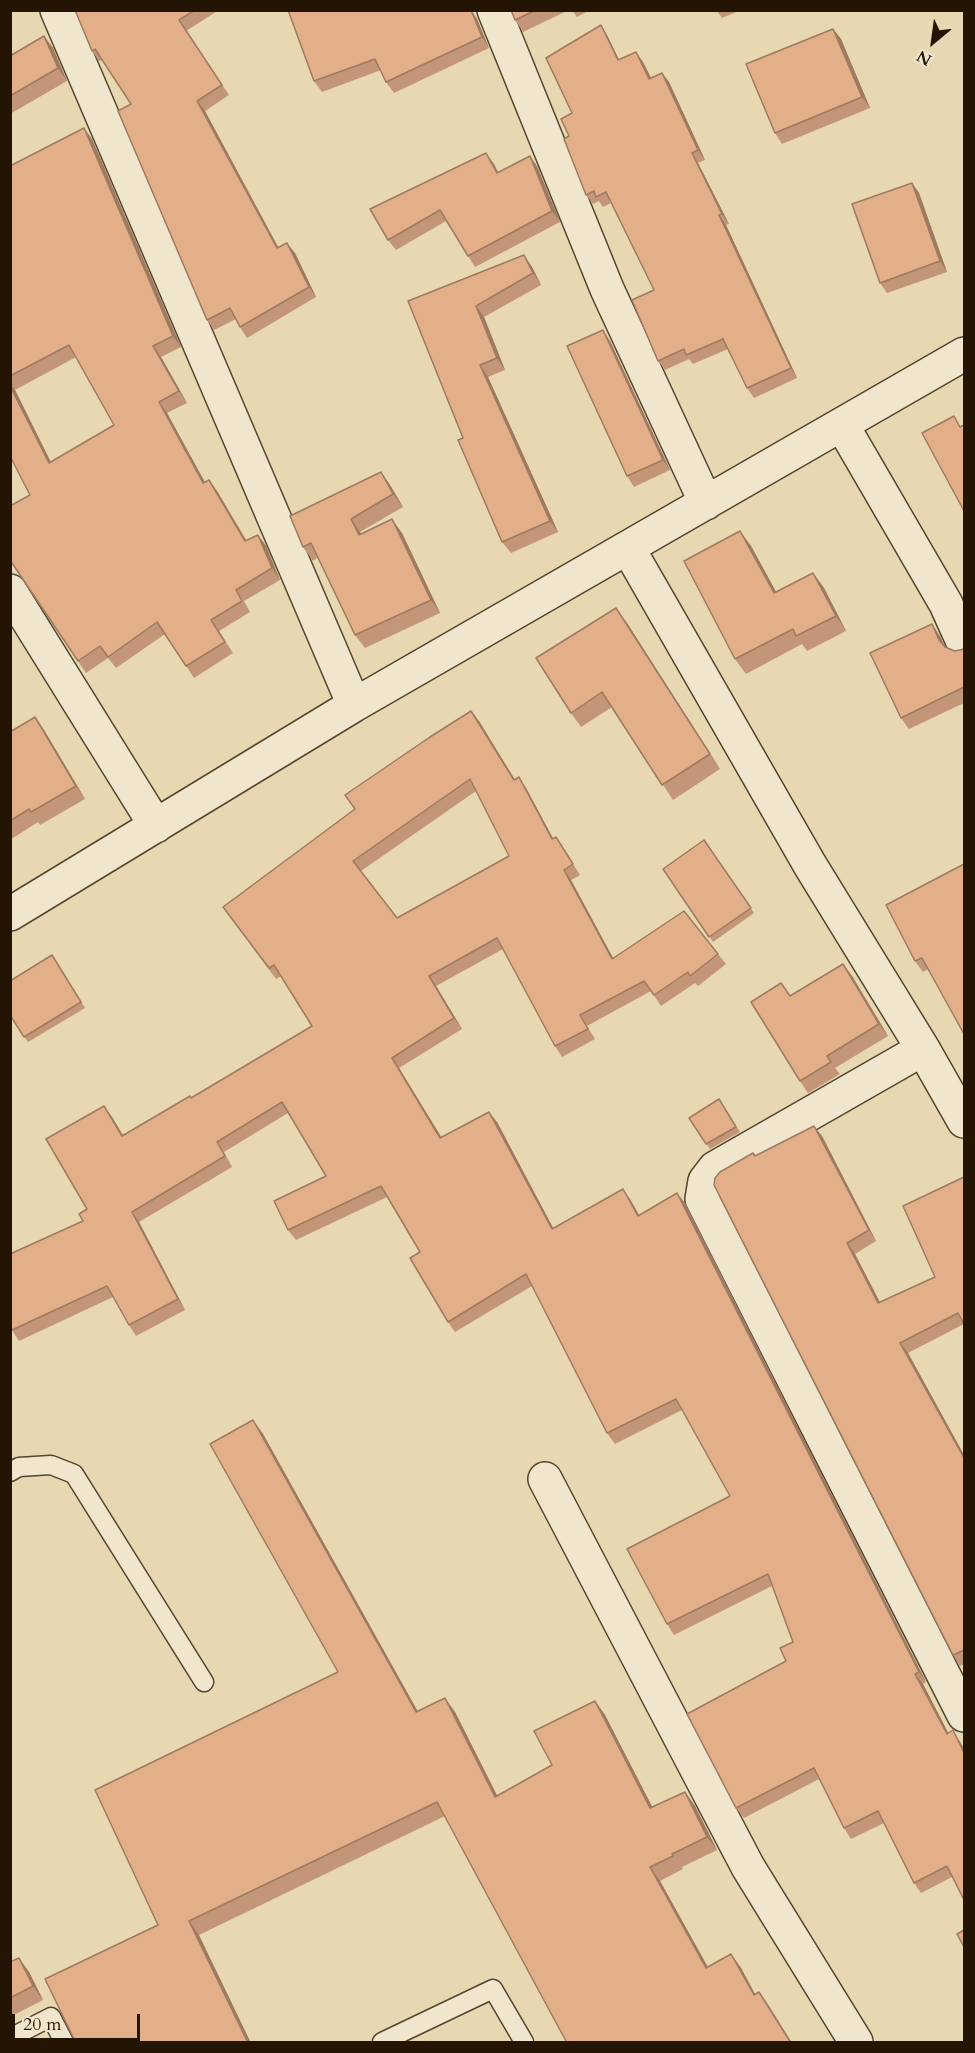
<!DOCTYPE html>
<style>
body{margin:0}
#map{position:relative;width:975px;height:2053px;overflow:hidden;background:#e7d8b2;font-family:Cardo,serif}
canvas{display:block}
.frame{position:absolute;inset:0;border:12px solid #231403;pointer-events:none}
.north{position:absolute;left:903px;top:12px;width:60px;height:60px;-webkit-text-stroke:4px #efe6cd;paint-order:stroke;rotate:209deg;font-size:16px;font-weight:700;line-height:24px;text-align:center;color:#231403}
.north::after{content:'';display:block;margin:auto;width:21px;height:27px;background:#231403;clip-path:polygon(50% 0,100% 100%,50% 72%,0 100%)}
.scale{position:absolute;left:12px;top:2014px;width:128px;height:27px;box-sizing:border-box;border:3px solid #231403;border-top:0;padding-left:8px;font-size:18px;line-height:21px;white-space:nowrap;color:#231403;-webkit-text-stroke:4px #efe6cd;paint-order:stroke}
</style>
<div id="map">
<canvas width="975" height="2053"></canvas>
<div class="frame"></div>
<div class="north">N</div>
<div class="scale">20 m</div>
</div>
<script>
const c = document.querySelector('canvas').getContext('2d');
c.lineJoin = 'round';
const shape = rows => new Path2D(rows.map(r => 'M' + r).join(''));
function stroke(path, color, width, dash) { c.strokeStyle = color; c.lineWidth = width; c.lineCap = dash ? 'butt' : 'round'; c.setLineDash(dash || []); c.stroke(path); }
function fillPath(path, color) { c.fillStyle = color; c.fill(path, 'evenodd'); }
const service = shape([
 [10,1472,19,1467,51,1465,74,1474,204,1682],
 [10,2038,51,2017,64,2042],
 [382,2042,493,1989,524,2042]
]);
const minor = shape([
 [57,10,354,705],
 [494,10,607,289,706,503],
 [842,425,946,604,964,644],
 [628,548,810,865,923,1049,964,1121],
 [10,591,156,826],
 [10,914,354,705,964,354],
 [923,1049,715,1168,705,1181,702,1199,964,1715],
 [545,1479,748,1867,856,2042]
]);
stroke(service, '#54452f', 21);
stroke(minor, '#54452f', 36);
stroke(service, '#efe6cd', 18);
stroke(minor, '#efe6cd', 33);
fillPath(shape([
 [75,10,219,10,186,31,229,95,205,111,278,247,295,253,316,297,247,338,240,327,236,319,214,330,207,320,131,104,102,60,99,61,92,51],
 [511,10,569,10,523,32,515,20],
 [572,10,590,10,577,17],
 [716,10,741,10,722,18],
 [477,19,489,48,394,93,386,82,381,70,322,92,314,81],
 [601,25,607,35,619,60,643,62,651,78,662,73,669,82,705,160,698,163,729,224,726,225,797,378,754,398,747,388,728,349,693,364,689,359,665,370,658,361,654,290,611,203,603,207,599,201,593,204,586,195,572,113],
 [833,29,841,39,870,108,782,144,775,133],
 [44,36,53,48,67,81,10,114,10,56],
 [92,139,181,347,161,357,187,403,167,413,205,483,217,491,246,540,258,535,266,546,280,580,244,601,250,612,219,631,233,653,194,678,165,634,116,668,108,658,86,673,13,565,30,495,10,456,10,166],
 [76,357,114,425,51,462,15,390],
 [486,153,498,172,537,166,560,222,475,267,446,221,396,250,388,240],
 [912,183,919,193,947,272,887,293,880,283],
 [524,255,532,267,541,285,484,317,505,370,488,377,558,532,511,553,502,542,463,438,408,301],
 [610,341,670,470,634,487,627,476],
 [381,472,390,485,403,507,360,532,361,534,402,533,440,613,365,648,355,635,318,557,313,561,303,547],
 [740,531,751,546,776,592,813,573,824,588,846,631,807,651,802,644,746,674,735,659],
 [627,623,720,769,673,800,612,707,581,727,571,713],
 [940,636,945,647,955,651,964,649,964,703,909,729,901,718],
 [479,721,515,780,519,777,526,788,553,838,556,837,580,875,571,880,613,958,718,954,726,964,698,986,695,983,661,1006,651,991,587,1026,595,1039,562,1057,555,1046,503,949,436,986,462,1029,399,1068,441,1137,497,1122,553,1228,630,1199,639,1215,685,1203,926,1682,923,1684,948,1733,960,1741,964,1749,964,1900,952,1877,921,1893,914,1883,884,1823,851,1839,844,1828,819,1779,744,1818,736,1808,793,1642,772,1586,674,1635,667,1624,730,1496,682,1410,615,1444,607,1433,532,1286,455,1332,448,1322,420,1252,387,1197,296,1240,288,1230,326,1176,288,1113,224,1152,232,1167,139,1222,185,1310,136,1336,129,1325,113,1297,19,1341,12,1330,83,1221,87,1209,112,1117,123,1135,191,1098,312,1026,281,976,276,979,230,917],
 [476,791,509,856,397,918,361,871],
 [44,730,85,799,40,825,38,822,10,840,10,732],
 [704,840,754,913,713,942,663,869],
 [964,864,928,969,923,972,915,961],
 [56,961,85,1008,28,1042,10,1015],
 [843,964,852,976,888,1036,835,1068,840,1074,808,1093,800,1081,790,996],
 [719,1099,740,1132,710,1149,689,1118],
 [822,1136,876,1241,855,1254,880,1303,935,1277,964,1324,908,1353,964,1455,964,1664,960,1666,953,1655,755,1156],
 [253,1420,263,1434,417,1711,455,1712,497,1796,552,1765,595,1701,605,1715,652,1807,685,1792,695,1806,717,1850,682,1867,683,1869,660,1881,708,1967,731,1954,741,1968,755,1994,759,1992,769,2006,445,1816,199,1935,158,1925,338,1672],
 [19,1958,29,1972,43,2000,10,2017,10,1962]
]), '#c29676');
fillPath(shape([
 [471,10,477,19,489,48,482,37],
 [601,25,607,35,624,70,618,60],
 [833,29,841,39,870,108,862,97],
 [44,36,53,48,67,81,58,68],
 [636,52,643,62,656,88,649,79],
 [662,73,669,82,705,160,698,150],
 [197,101,205,111,284,258,277,248],
 [84,128,92,139,181,347,173,336],
 [486,153,494,164,504,184,497,173],
 [692,153,698,163,729,224,722,214],
 [530,156,537,166,560,222,552,211],
 [912,183,919,193,947,272,940,261],
 [719,215,726,225,797,378,791,368],
 [287,243,295,253,316,297,309,287],
 [524,255,532,267,541,285,533,273],
 [476,306,484,317,505,370,497,358],
 [603,330,610,341,670,470,663,460],
 [153,346,161,357,187,403,179,391],
 [480,365,488,377,558,532,550,521],
 [10,384,15,390,57,475,49,463,10,386],
 [159,402,167,413,212,495,203,483],
 [381,472,390,485,403,507,393,494],
 [209,480,217,491,253,552,245,541],
 [351,519,360,532,368,548,359,535],
 [392,519,402,533,440,613,431,600],
 [740,531,751,546,785,608,774,593],
 [258,535,266,546,280,580,272,568],
 [813,573,824,588,846,631,836,616],
 [616,608,627,623,720,769,710,754],
 [932,624,940,636,947,652,939,640],
 [471,711,479,721,521,790,514,780],
 [35,717,44,730,85,799,76,786],
 [519,777,526,788,559,850,552,839],
 [564,870,571,880,619,969,612,959],
 [843,964,852,976,888,1036,879,1024],
 [429,976,436,986,462,1029,454,1018],
 [392,1058,399,1068,448,1148,440,1138],
 [104,1106,112,1117,129,1146,122,1136],
 [489,1112,497,1122,559,1239,552,1229],
 [814,1126,822,1136,876,1241,869,1230],
 [623,1189,630,1199,645,1226,638,1216],
 [677,1193,685,1203,926,1682,919,1672],
 [132,1212,139,1222,185,1310,178,1299],
 [847,1243,855,1254,886,1314,878,1303],
 [900,1343,908,1353,964,1455,964,1458],
 [253,1420,263,1434,426,1726,416,1712],
 [915,1674,923,1684,954,1744,947,1734],
 [445,1698,455,1712,505,1811,495,1797],
 [595,1701,605,1715,660,1822,650,1808],
 [953,1730,964,1749,964,1753],
 [685,1792,695,1806,717,1850,707,1837],
 [650,1867,660,1881,716,1982,706,1968],
 [189,1921,199,1935,251,2043,248,2043],
 [731,1954,741,1968,763,2009,754,1995],
 [19,1958,29,1972,43,2000,33,1986],
 [759,1992,769,2006,792,2043,791,2043]
]), '#9e7a60');
const building = shape([
 [75,10,195,10,179,20,222,85,197,101,277,248,287,243,309,287,240,327,230,308,207,320,118,111,131,104,95,49,92,51,75,10],
 [288,10,471,10,482,37,386,82,375,59,314,81,288,10],
 [511,10,536,10,515,20,511,10],
 [601,25,618,60,636,52,649,79,662,73,698,150,692,153,722,214,719,215,791,368,747,388,723,339,686,355,684,349,658,361,632,300,654,290,606,192,596,197,594,191,586,195,564,139,569,136,561,119,572,113,546,58,601,25],
 [833,29,862,97,775,133,746,64,833,29],
 [44,36,58,68,10,96,10,56,44,36],
 [84,128,173,336,153,346,179,391,159,402,203,483,209,480,245,541,258,535,272,568,236,590,242,601,211,620,225,642,186,666,157,622,108,657,100,646,78,661,10,560,10,506,30,495,10,456,10,386,49,463,114,425,69,345,10,376,10,166,84,128],
 [486,153,497,173,530,156,552,211,468,256,440,210,388,240,370,209,486,153],
 [912,183,940,261,880,283,852,204,912,183],
 [524,255,533,273,476,306,497,358,480,365,550,521,502,542,458,440,463,438,408,301,524,255],
 [603,330,663,460,627,476,567,346,603,330],
 [954,416,960,427,964,425,964,511,922,433,954,416],
 [381,472,393,494,351,519,359,535,392,519,431,600,355,635,311,543,303,547,290,516,381,472],
 [740,531,774,593,813,573,836,616,796,636,793,629,735,659,684,561,740,531],
 [616,608,710,754,662,785,602,692,571,713,536,658,616,608],
 [932,624,939,640,945,647,955,651,964,649,964,687,901,718,870,653,932,624],
 [471,711,514,780,519,777,552,839,556,837,573,864,564,870,612,959,684,911,718,954,690,976,688,972,654,995,644,981,580,1015,588,1029,555,1046,497,938,429,976,454,1018,392,1058,440,1138,489,1112,552,1229,623,1189,638,1216,677,1193,919,1672,915,1674,947,1734,953,1730,964,1753,964,1900,947,1866,914,1883,878,1811,844,1828,814,1768,736,1808,687,1714,786,1661,780,1648,793,1642,768,1574,667,1624,627,1549,730,1496,676,1399,607,1433,526,1274,448,1322,410,1258,420,1252,381,1186,288,1230,274,1201,326,1176,282,1102,217,1142,225,1156,132,1212,178,1299,129,1325,107,1286,12,1330,10,1328,10,1254,83,1221,79,1214,87,1209,46,1139,104,1106,122,1136,190,1096,191,1098,312,1026,274,965,269,968,223,907,355,809,345,795,430,737,471,711],
 [470,779,509,856,397,918,353,861,470,779],
 [35,717,76,786,31,812,29,809,10,821,10,732,35,717],
 [704,840,751,908,709,937,663,869,704,840],
 [964,864,964,1034,922,958,915,961,886,905,964,864],
 [52,955,81,1002,24,1037,10,1015,10,981,52,955],
 [843,964,879,1024,827,1056,831,1062,800,1081,751,1002,781,983,790,996,843,964],
 [719,1099,736,1127,706,1144,689,1118,719,1099],
 [814,1126,869,1230,847,1243,878,1303,935,1277,903,1206,964,1177,964,1324,958,1313,900,1343,964,1458,964,1650,953,1655,714,1185,715,1178,720,1172,753,1153,755,1156,814,1126],
 [253,1420,416,1712,445,1698,495,1797,552,1765,534,1731,595,1701,650,1808,685,1792,707,1837,672,1854,673,1856,650,1867,706,1968,731,1954,754,1995,759,1992,791,2043,567,2043,437,1802,189,1921,248,2043,76,2043,45,1979,158,1925,95,1790,338,1672,210,1444,253,1420],
 [964,1930,964,1947,957,1934,964,1930],
 [19,1958,33,1986,10,1998,10,1962,19,1958]
]);
fillPath(building, '#e2af89');
stroke(building, '#9e7a60', 1.5);
</script>
